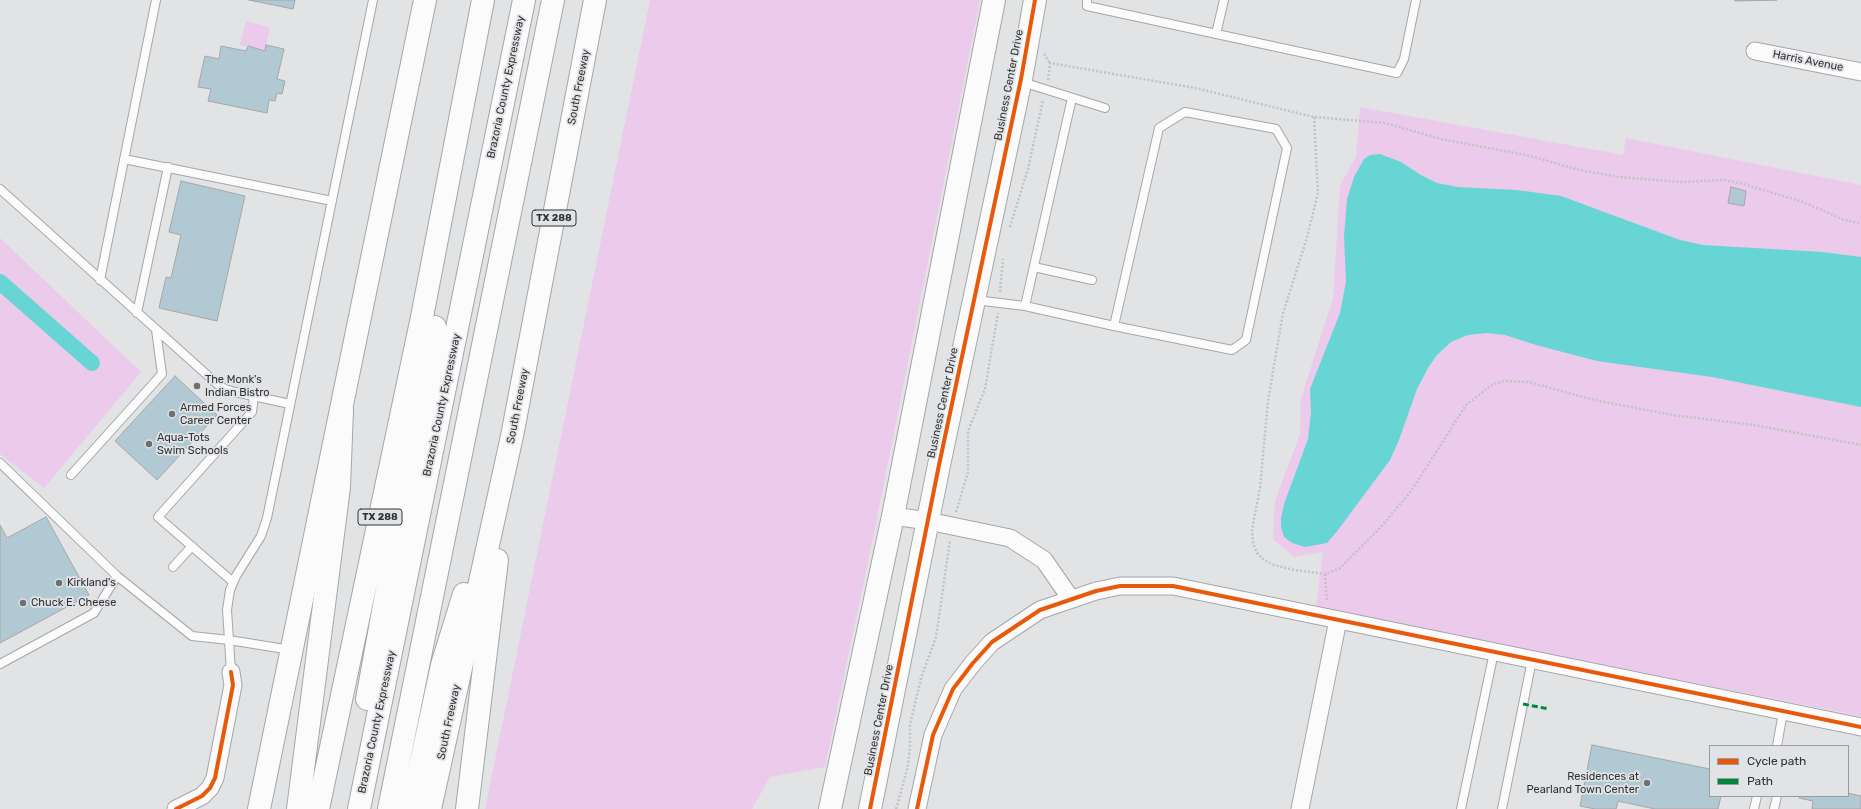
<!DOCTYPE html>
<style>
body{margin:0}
#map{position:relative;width:1861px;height:809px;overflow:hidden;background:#e2e3e5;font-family:Rubik,sans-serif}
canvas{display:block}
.legend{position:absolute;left:1709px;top:745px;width:140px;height:52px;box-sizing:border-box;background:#e1e3e6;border:1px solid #9b9c9e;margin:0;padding:5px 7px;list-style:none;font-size:12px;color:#313233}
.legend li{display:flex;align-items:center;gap:8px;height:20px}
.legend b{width:20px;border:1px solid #9b9c9e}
</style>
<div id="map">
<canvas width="1861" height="809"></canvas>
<ul class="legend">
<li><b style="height:5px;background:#e8590c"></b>Cycle path</li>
<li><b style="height:5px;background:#00873e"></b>Path</li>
</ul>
</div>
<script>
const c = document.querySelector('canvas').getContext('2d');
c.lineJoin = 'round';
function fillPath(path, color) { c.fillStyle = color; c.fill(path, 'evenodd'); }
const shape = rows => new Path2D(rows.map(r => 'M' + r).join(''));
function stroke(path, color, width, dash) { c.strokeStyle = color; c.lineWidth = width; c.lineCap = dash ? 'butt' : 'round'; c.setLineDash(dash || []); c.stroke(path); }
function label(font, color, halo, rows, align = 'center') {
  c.font = font + ' Rubik,sans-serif'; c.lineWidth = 3.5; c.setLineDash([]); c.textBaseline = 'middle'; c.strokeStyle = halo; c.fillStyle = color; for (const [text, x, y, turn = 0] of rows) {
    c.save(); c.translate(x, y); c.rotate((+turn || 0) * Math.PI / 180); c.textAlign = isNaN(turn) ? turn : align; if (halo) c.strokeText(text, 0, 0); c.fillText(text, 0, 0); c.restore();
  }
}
fillPath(shape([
 [650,0,980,0,875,528,825,767,770,777,752,809,485,809],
 [246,21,270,27,265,51,240,45],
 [1360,107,1623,155,1626,138,1861,185,1861,716,1316,608,1323,552,1294,557,1273,539,1275,501,1300,434,1301,398,1333,299,1340,186,1356,157],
 [0,238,141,372,44,488,0,454]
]), '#ebcaec');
fillPath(shape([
 [1380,154,1401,162,1421,175,1437,183,1458,187,1517,190,1561,196,1680,240,1703,245,1823,252,1861,257,1861,407,1712,377,1597,361,1536,345,1505,335,1486,333,1468,335,1451,342,1437,355,1428,368,1417,389,1399,440,1390,460,1338,530,1327,543,1305,547,1292,543,1284,537,1281,527,1281,519,1284,504,1308,439,1311,412,1310,389,1340,313,1346,282,1344,236,1347,199,1354,177,1364,159,1370,155]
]), '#68d5d5');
stroke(shape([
 [0,282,92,363]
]), '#68d5d5', 16);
const building = shape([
 [249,0,295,0,293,9,249,0],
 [1735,0,1777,0,1735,1,1735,0],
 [266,45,284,49,277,79,285,81,282,94,277,93,275,101,269,100,267,113,208,101,211,89,198,87,205,56,219,59,221,46,246,51,248,46,265,51,266,45],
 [181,181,245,196,217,321,159,308,166,277,171,278,181,235,169,232,181,181],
 [1731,187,1746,191,1744,206,1728,203,1731,187],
 [175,376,217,415,157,480,115,441,175,376],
 [46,517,89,595,0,643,0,525,7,538,46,517],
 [1592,745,1710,769,1710,796,1721,796,1718,809,1655,809,1618,801,1616,809,1595,809,1580,806,1592,745],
 [1848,793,1861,796,1861,809,1812,809,1813,801,1799,798,1800,796,1848,796,1848,793]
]);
fillPath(building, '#b1c9d2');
stroke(building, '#a6a6a8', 1);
const lane = shape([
 [1087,0,1087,6,1397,73,1404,59,1416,0],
 [1216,34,1224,0],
 [1022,82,1105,108],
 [124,159,332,201],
 [0,189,216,383,225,389,235,392,290,404],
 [1034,267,1092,280],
 [100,280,156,0],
 [975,300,1025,306,1114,326,1232,350,1246,340,1287,148,1276,129,1185,112,1159,128,1114,326],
 [1025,306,1072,98],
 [137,313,168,167],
 [0,463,117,576,192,636,229,640,231,672],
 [71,475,162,374,156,330],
 [173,567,192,546],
 [233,582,158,517,252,412,254,396],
 [291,650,229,640,227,610,230,590,236,576,261,536,267,518,373,0],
 [0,664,94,613,117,576],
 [1777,746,1783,712],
 [1461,809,1494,652],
 [1502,809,1532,660],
 [1754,809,1757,796],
 [1774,809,1777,796]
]);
const street = shape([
 [1755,51,1861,72],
 [893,516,928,521,1010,538,1044,560,1071,599],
 [176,809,202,796,210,788,215,778,233,685,231,672],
 [917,809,933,735,953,689,973,663,992,642,1040,610,1096,591,1120,586,1173,586,1861,727],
 [1300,809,1338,620]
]);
const secondary = shape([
 [259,809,425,0],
 [830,809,893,516,994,0],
 [870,809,939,465,1021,79,1035,0]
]);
const highway = shape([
 [367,699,435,327],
 [298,809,339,487,342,410],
 [318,809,422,317,483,0],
 [359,809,524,0],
 [389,809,553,0],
 [411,809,442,665,464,594],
 [430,809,512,436,595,0],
 [467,809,497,560]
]);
stroke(lane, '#a5a6a7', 10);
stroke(street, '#a5a6a7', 19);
stroke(secondary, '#a5a6a7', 24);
stroke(highway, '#a5a6a7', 24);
stroke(shape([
 [1044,54,1050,63],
 [1048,80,1050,63,1195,88,1314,117,1385,123,1441,139,1531,156,1575,169,1619,177,1682,182,1724,180,1740,183,1803,202,1842,219,1861,224],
 [1314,117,1318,193,1306,241,1283,313,1268,401,1260,488,1252,530,1253,543,1257,553,1264,560,1274,565,1294,570,1325,574,1340,568,1380,528,1412,490,1466,405,1492,385,1504,381,1529,382,1594,400,1673,415,1754,425,1861,445],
 [1010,227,1028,169,1043,100],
 [1000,292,1003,259],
 [956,512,968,472,968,431,985,389,998,313],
 [1325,574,1327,602],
 [896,809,907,770,910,748,910,725,921,678,936,637,950,540]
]), '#c2c2c3', 2.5, [2, 2]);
stroke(lane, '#fbfbfb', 8);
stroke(street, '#fbfbfb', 17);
stroke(secondary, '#fbfbfb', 22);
stroke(highway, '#fbfbfb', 22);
stroke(shape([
 [1523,704,1549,709]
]), '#00873e', 3, [6, 3]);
stroke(shape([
 [176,809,202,796,210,788,215,778,233,685,231,672],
 [870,809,939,465,1021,79,1035,0],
 [917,809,933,735,953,689,973,663,992,642,1040,610,1096,591,1120,586,1173,586,1861,727]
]), '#e8590c', 4);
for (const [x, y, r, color] of [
 [197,386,4,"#6f7071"],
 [172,414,4,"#6f7071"],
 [149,444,4,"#6f7071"],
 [59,583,4,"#6f7071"],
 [23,603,4,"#6f7071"],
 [1647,783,4,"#6f7071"]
]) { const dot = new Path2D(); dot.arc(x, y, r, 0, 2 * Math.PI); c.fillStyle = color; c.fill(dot); stroke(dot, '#e1e3e6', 1.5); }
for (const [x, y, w] of [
 [554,218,44],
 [380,517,44]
]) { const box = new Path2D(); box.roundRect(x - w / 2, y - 8, w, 16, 3); c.fillStyle = '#e1e3e6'; c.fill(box); stroke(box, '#313233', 1); }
label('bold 10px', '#313233', null, [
 ["TX 288",554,218],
 ["TX 288",380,517]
]);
label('11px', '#313233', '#e1e3e6', [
 ["Harris Avenue",1808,61,11],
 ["Business Center Drive",1009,85,-79],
 ["Brazoria County Expressway",506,87,-78],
 ["South Freeway",579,87,-79],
 ["Business Center Drive",943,403,-78],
 ["Brazoria County Expressway",442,405,-78],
 ["South Freeway",518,406,-79],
 ["Business Center Drive",879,720,-79],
 ["Brazoria County Expressway",377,722,-78],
 ["South Freeway",449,722,-78]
]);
label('11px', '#313233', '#e1e3e6', [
 ["The Monk's",205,380],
 ["Indian Bistro",205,393],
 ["Armed Forces",180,408],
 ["Career Center",180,421],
 ["Aqua-Tots",157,438],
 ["Swim Schools",157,451],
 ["Kirkland's",67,583],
 ["Chuck E. Cheese",31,603],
 ["Residences at",1639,777,"right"],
 ["Pearland Town Center",1639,790,"right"]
], 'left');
</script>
